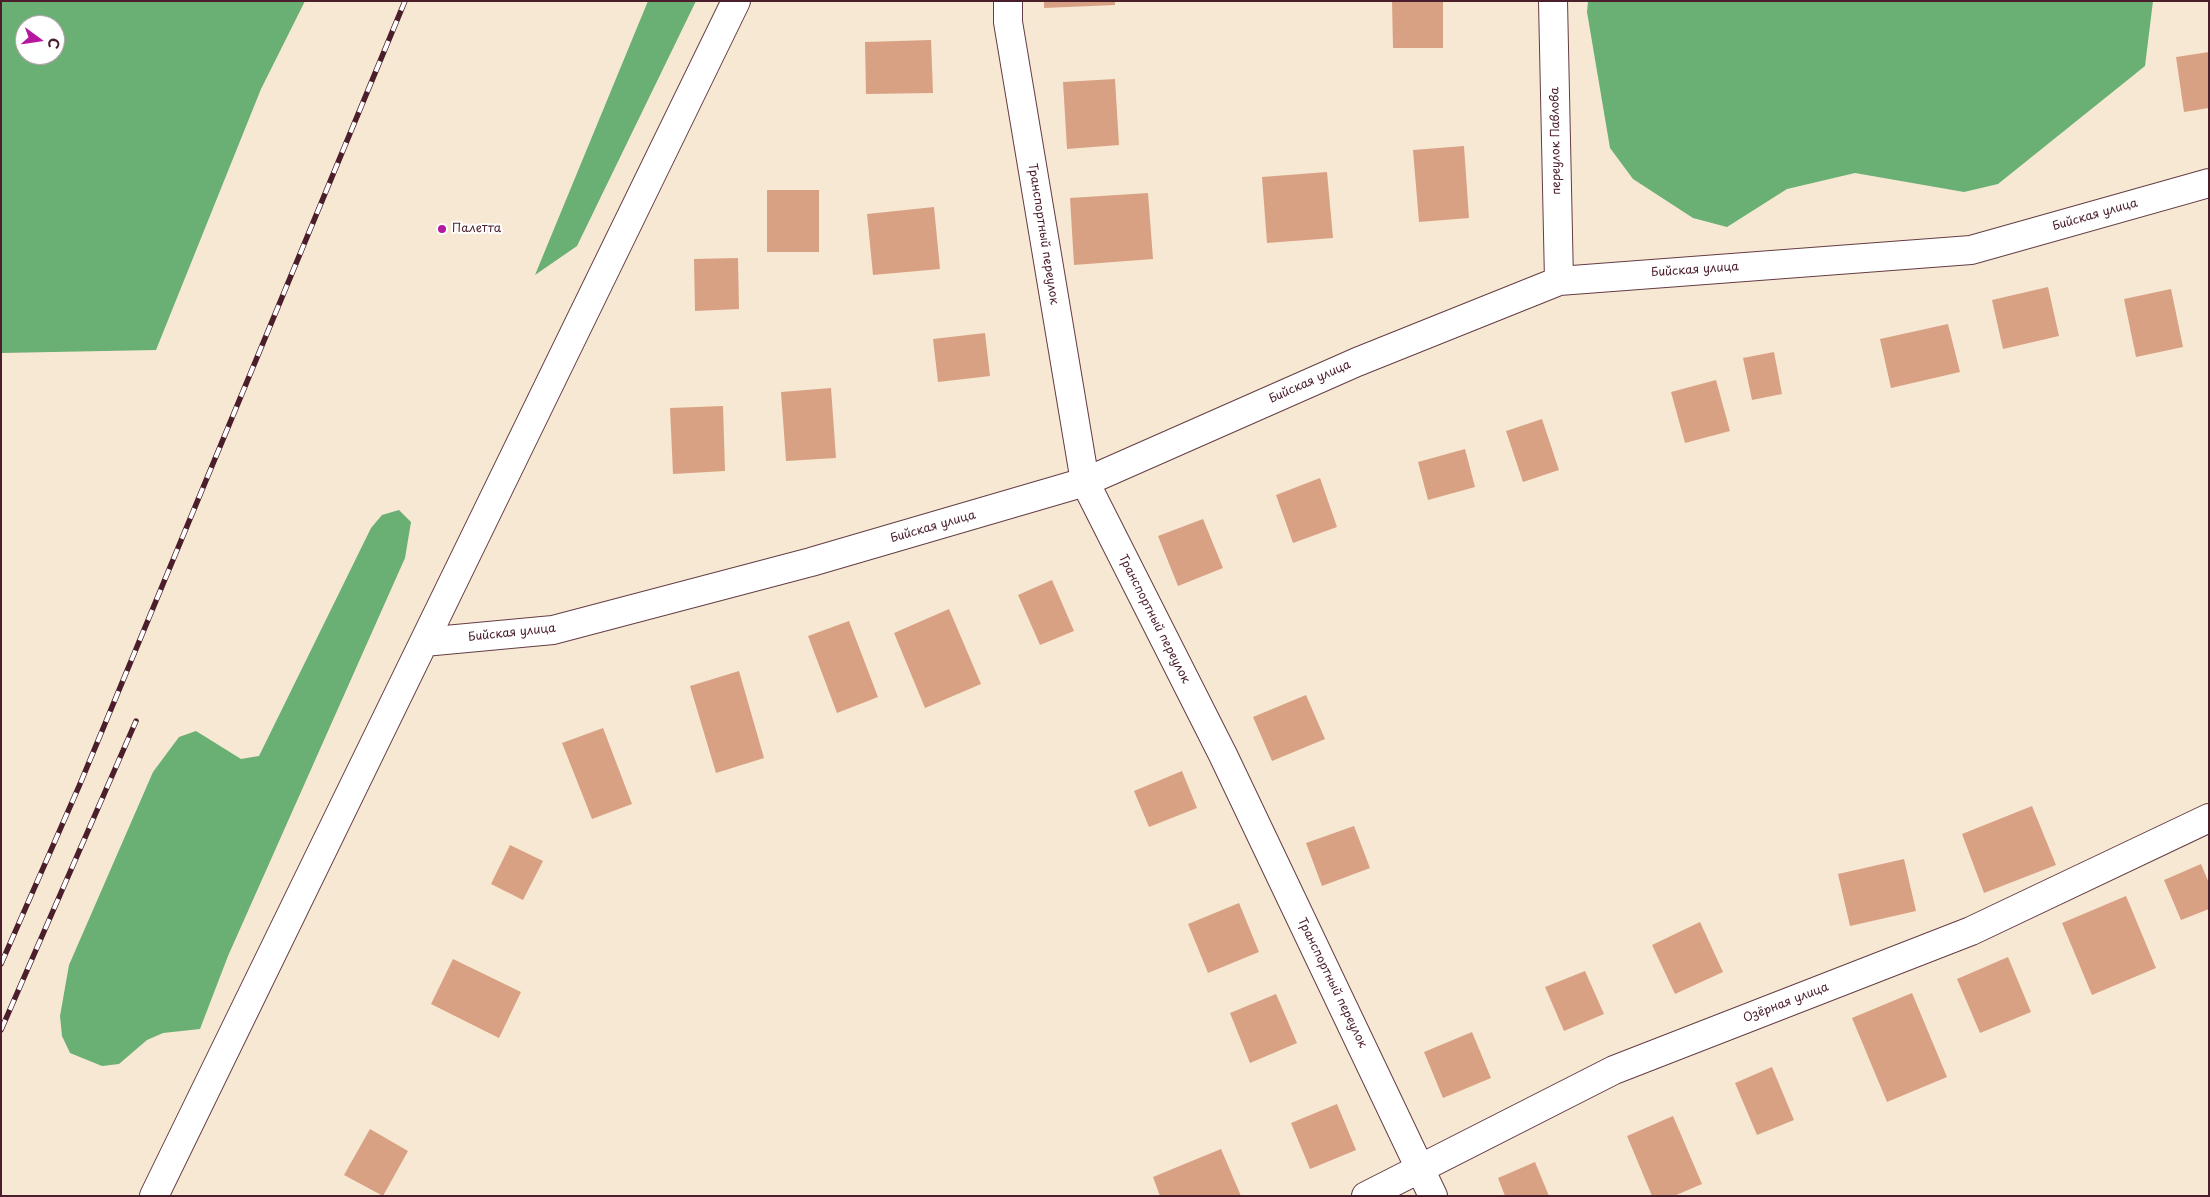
<!DOCTYPE html>
<meta charset="utf-8">
<style>
body{margin:0}
#map{position:relative;width:2210px;height:1197px;overflow:hidden;background:#f7e8d3;font-family:"Playpen Sans",sans-serif}
canvas{display:block}
.frame{position:absolute;inset:0;border:2px solid #4a1f2b;pointer-events:none}
.north{position:absolute;left:15px;top:15px;width:50px;height:50px;box-sizing:border-box;background:#fff;border:1px solid #b7a5aa;border-radius:50%;rotate:104deg;font-size:14px;font-weight:700;line-height:20px;text-align:center;color:#4a1f2b}
.north::after{content:'';display:block;margin:auto;width:18px;height:22px;background:#b5179e;clip-path:polygon(50% 0,100% 100%,50% 72%,0 100%)}
</style>
<div id="map">
<canvas width="2210" height="1197"></canvas>
<div class="frame"></div>
<div class="north">С</div>
</div>
<script>
const c = document.querySelector('canvas').getContext('2d');
c.lineJoin = 'round';
function fillPath(path, color) { c.fillStyle = color; c.fill(path, 'evenodd'); }
const shape = rows => new Path2D(rows.map(r => 'M' + r).join(''));
function stroke(path, color, width, dash) { c.strokeStyle = color; c.lineWidth = width; c.lineCap = dash ? 'butt' : 'round'; c.setLineDash(dash || []); c.stroke(path); }
function label(font, color, halo, rows, align = 'center') {
  c.font = font + ' "Playpen Sans",sans-serif'; c.lineWidth = 4; c.setLineDash([]); c.textBaseline = 'middle'; c.strokeStyle = halo; c.fillStyle = color; for (const [text, x, y, turn = 0] of rows) {
    c.save(); c.translate(x, y); c.rotate((+turn || 0) * Math.PI / 180); c.textAlign = isNaN(turn) ? turn : align; if (halo) c.strokeText(text, 0, 0); c.fillText(text, 0, 0); c.restore();
  }
}
fillPath(shape([
 [1,1,305,1,261,89,156,350,1,353],
 [25,25,55,25,55,55,25,55],
 [648,1,696,1,577,246,535,275],
 [1588,1,2153,1,2145,66,1998,184,1964,192,1855,173,1787,189,1727,227,1693,218,1633,179,1610,148,1587,12],
 [399,510,411,522,405,558,228,956,200,1029,163,1033,147,1040,119,1064,102,1066,70,1053,62,1036,60,1016,69,965,153,772,179,737,196,731,241,759,259,756,371,528,382,515]
]), '#6aaf74');
fillPath(shape([
 [1044,1,1115,1,1115,5,1044,8],
 [1392,1,1443,1,1443,48,1393,48],
 [931,40,933,93,866,94,865,42],
 [2209,52,2209,108,2184,112,2176,57],
 [1115,79,1119,145,1067,149,1063,82],
 [1464,146,1469,218,1419,222,1413,150],
 [1327,172,1333,238,1267,243,1262,177],
 [767,190,819,190,819,252,767,252],
 [1148,193,1153,259,1074,265,1070,198],
 [934,207,940,269,873,275,867,214],
 [738,258,739,309,695,311,694,259],
 [2048,287,2059,336,2003,349,1992,300],
 [2171,289,2183,347,2136,357,2124,299],
 [1948,324,1960,372,1891,388,1880,339],
 [985,333,990,376,938,382,933,339],
 [1774,352,1782,394,1752,400,1743,358],
 [1716,380,1730,431,1685,443,1671,392],
 [831,388,836,458,786,461,781,392],
 [723,406,725,471,673,474,670,408],
 [1542,419,1559,470,1523,482,1506,431],
 [1465,449,1475,487,1428,500,1418,462],
 [1320,478,1337,527,1293,543,1276,495],
 [1203,519,1223,568,1178,586,1158,536],
 [1052,580,1074,631,1040,645,1018,595],
 [949,609,981,684,925,708,894,633],
 [849,621,878,697,837,713,808,636],
 [739,671,764,758,716,773,690,686],
 [1306,695,1325,739,1272,761,1253,717],
 [603,728,632,804,592,819,562,743],
 [1182,771,1197,808,1149,827,1134,791],
 [2032,806,2056,865,1984,893,1962,834],
 [1354,826,1370,868,1322,886,1306,843],
 [510,845,543,861,523,900,491,884],
 [1904,859,1916,911,1850,926,1838,874],
 [2201,864,2209,883,2209,909,2181,920,2164,880],
 [2126,896,2156,968,2092,995,2062,923],
 [1239,903,1259,952,1208,973,1188,924],
 [1700,922,1723,972,1675,994,1652,945],
 [2008,957,2031,1012,1980,1033,1957,979],
 [453,959,521,992,499,1038,431,1004],
 [1585,971,1604,1014,1564,1031,1545,987],
 [1912,993,1947,1077,1887,1102,1852,1018],
 [1276,994,1297,1043,1250,1063,1230,1013],
 [1472,1032,1491,1078,1443,1098,1424,1052],
 [1772,1067,1794,1120,1757,1135,1735,1083],
 [1337,1104,1356,1150,1310,1169,1291,1123],
 [1673,1116,1702,1184,1674,1196,1652,1196,1627,1136],
 [370,1129,408,1151,383,1196,344,1175],
 [1221,1149,1241,1196,1160,1196,1153,1177],
 [1535,1162,1549,1196,1505,1196,1498,1178]
]), '#d9a184');
const street = shape([
 [1008,1,1008,22,1085,482,1223,755,1433,1196],
 [1553,1,1559,281],
 [424,642,553,630,811,562,1085,482,1357,362,1559,281,1971,250,2209,183],
 [154,1196,736,1],
 [1366,1196,1614,1070,1971,931,2209,818]
]);
stroke(street, '#643d44', 30);
stroke(street, '#fff', 28);
const rail = shape([
 [1,964,80,784,405,1],
 [1,1030,136,721]
]);
stroke(rail, '#4a1f2b', 5.5);
stroke(rail, '#fff', 4, [11]);
for (const [x, y, r, color] of [
 [442,229,5,"#b5179e"]
]) { const dot = new Path2D(); dot.arc(x, y, r, 0, 2 * Math.PI); c.fillStyle = color; c.fill(dot); stroke(dot, '#fff', 2); }
label('12px', '#4a1f2b', '#fff', [
 ["переулок Павлова",1556,141,-91],
 ["Бийская улица",2095,215,-16],
 ["Транспортный переулок",1043,234,81],
 ["Бийская улица",1695,270,-4],
 ["Бийская улица",1310,382,-24],
 ["Бийская улица",933,527,-16],
 ["Транспортный переулок",1154,619,63],
 ["Бийская улица",512,633,-6],
 ["Транспортный переулок",1332,983,64],
 ["Озёрная улица",1786,1003,-21]
]);
label('12px', '#4a1f2b', '#fff', [
 ["Палетта",452,229]
], 'left');
</script>
